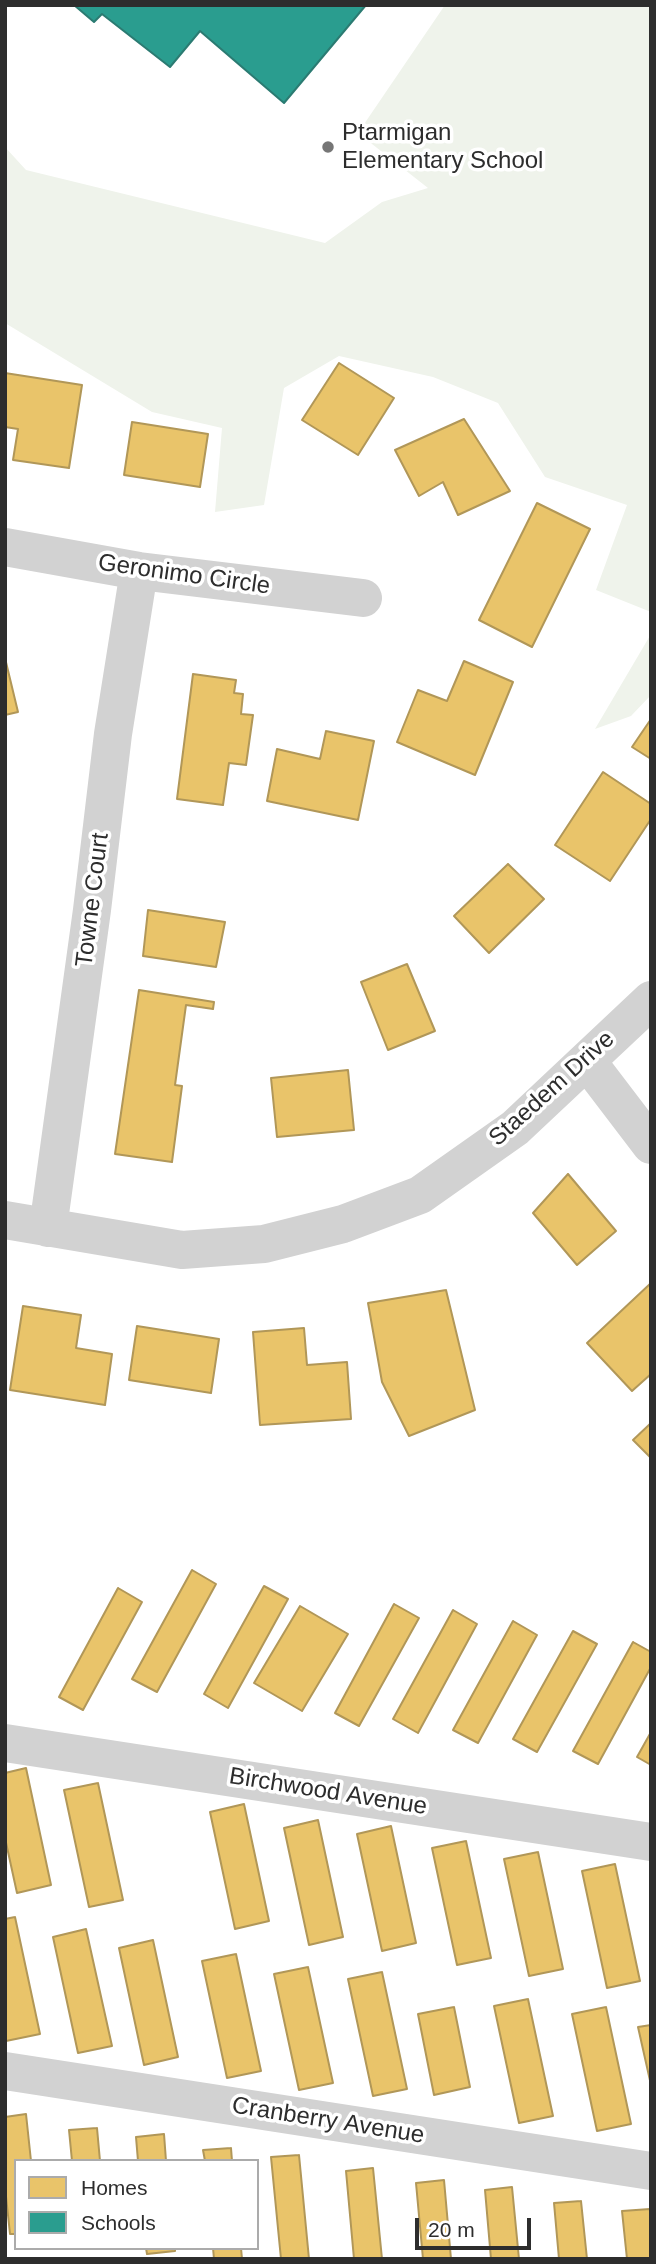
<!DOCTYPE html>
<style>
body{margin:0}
#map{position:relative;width:656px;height:2264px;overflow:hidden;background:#fff;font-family:Arial,sans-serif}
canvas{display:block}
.frame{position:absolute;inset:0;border:7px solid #2d2d2d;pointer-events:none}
.legend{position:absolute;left:14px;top:2159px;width:245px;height:91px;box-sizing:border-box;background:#fff;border:2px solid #ababab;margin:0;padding:9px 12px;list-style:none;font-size:21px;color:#2d2d2d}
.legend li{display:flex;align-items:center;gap:14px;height:35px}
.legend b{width:35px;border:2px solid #ababab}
.scale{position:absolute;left:415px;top:2218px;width:116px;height:32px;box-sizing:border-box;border:4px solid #2d2d2d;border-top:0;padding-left:9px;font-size:21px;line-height:24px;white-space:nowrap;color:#2d2d2d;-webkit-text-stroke:5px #fff;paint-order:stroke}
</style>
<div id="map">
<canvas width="656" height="2264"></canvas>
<div class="frame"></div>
<ul class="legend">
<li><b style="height:19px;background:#e9c46a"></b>Homes</li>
<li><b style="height:19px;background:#2a9d8f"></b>Schools</li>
</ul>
<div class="scale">20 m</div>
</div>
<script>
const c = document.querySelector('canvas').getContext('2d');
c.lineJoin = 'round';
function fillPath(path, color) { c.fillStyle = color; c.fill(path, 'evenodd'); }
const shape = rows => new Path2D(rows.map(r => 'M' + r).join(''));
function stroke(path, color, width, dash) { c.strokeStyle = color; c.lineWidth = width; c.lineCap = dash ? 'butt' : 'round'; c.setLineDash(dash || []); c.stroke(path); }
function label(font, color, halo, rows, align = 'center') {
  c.font = font + ' Arial,sans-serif'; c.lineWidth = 7; c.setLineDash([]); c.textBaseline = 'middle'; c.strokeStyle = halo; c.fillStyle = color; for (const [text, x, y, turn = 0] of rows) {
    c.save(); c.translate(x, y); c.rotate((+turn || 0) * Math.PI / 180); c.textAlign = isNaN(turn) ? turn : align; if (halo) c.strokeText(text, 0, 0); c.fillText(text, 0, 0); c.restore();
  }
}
fillPath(shape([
 [445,5,651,5,651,612,596,590,627,505,545,477,498,403,433,377,339,356,284,388,264,505,215,512,222,428,152,412,5,323,5,147,26,170,325,243,382,202,428,188,358,133],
 [651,634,651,695,631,716,595,729]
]), '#eff3eb');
const homes = shape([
 [339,363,394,398,358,455,302,420,339,363],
 [5,373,82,385,69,468,13,460,18,429,5,427,5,373],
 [464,419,510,491,458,515,443,482,419,496,395,450,464,419],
 [132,422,208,434,200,487,124,475,132,422],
 [537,503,590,529,532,647,479,620,537,503],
 [5,658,18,712,5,715,5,658],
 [464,661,513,682,475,775,397,742,418,690,447,701,464,661],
 [193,674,236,680,234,693,243,694,241,714,253,715,246,765,229,763,223,805,177,799,193,674],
 [651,719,651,759,632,747,651,719],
 [326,731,374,741,358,820,267,801,277,749,320,759,326,731],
 [603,772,651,804,651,819,610,881,555,845,603,772],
 [508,864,544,899,489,953,454,916,508,864],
 [148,910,225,922,216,967,143,956,148,910],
 [407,964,435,1031,388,1050,361,982,407,964],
 [139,990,214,1002,213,1009,186,1005,175,1085,182,1086,172,1162,115,1154,139,990],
 [348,1070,354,1130,277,1137,271,1078,348,1070],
 [568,1174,616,1231,577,1265,533,1213,568,1174],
 [651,1283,651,1374,632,1391,587,1343,651,1283],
 [446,1290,475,1410,409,1436,382,1382,368,1303,446,1290],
 [23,1306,81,1315,76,1348,112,1354,105,1405,10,1390,23,1306],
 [137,1326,219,1339,211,1393,129,1380,137,1326],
 [304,1328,307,1365,347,1362,351,1419,260,1425,253,1332,304,1328],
 [651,1423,651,1458,633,1440,651,1423],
 [192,1570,216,1584,157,1692,132,1679,192,1570],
 [264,1586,288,1599,228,1708,204,1694,264,1586],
 [118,1588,142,1602,83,1710,59,1697,118,1588],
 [394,1604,419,1618,359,1726,335,1713,394,1604],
 [300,1606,348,1634,302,1711,254,1683,300,1606],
 [453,1610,477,1624,418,1733,393,1719,453,1610],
 [513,1621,537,1635,478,1743,453,1730,513,1621],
 [573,1631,597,1644,537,1752,513,1739,573,1631],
 [633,1642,651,1652,651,1667,598,1764,573,1751,633,1642],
 [651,1732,651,1765,637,1757,651,1732],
 [26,1768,51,1885,17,1893,5,1838,5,1773,26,1768],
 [98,1783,123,1900,89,1907,64,1790,98,1783],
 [244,1804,269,1921,235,1929,210,1812,244,1804],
 [318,1820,343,1937,309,1945,284,1828,318,1820],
 [391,1826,416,1943,382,1951,357,1834,391,1826],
 [466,1841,491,1958,457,1965,432,1848,466,1841],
 [538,1852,563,1969,529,1976,504,1859,538,1852],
 [615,1864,640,1981,607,1988,582,1871,615,1864],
 [15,1917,40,2034,6,2041,5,1919,15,1917],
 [86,1929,112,2046,78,2053,53,1937,86,1929],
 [153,1940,178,2057,144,2065,119,1948,153,1940],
 [236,1954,261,2071,227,2078,202,1961,236,1954],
 [308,1967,333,2083,299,2090,274,1974,308,1967],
 [382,1972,407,2089,373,2096,348,1979,382,1972],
 [528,1999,553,2116,519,2123,494,2006,528,1999],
 [454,2007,470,2087,434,2095,418,2014,454,2007],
 [606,2007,631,2124,597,2131,572,2014,606,2007],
 [651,2025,651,2085,638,2027,651,2025],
 [26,2114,31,2161,16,2161,16,2234,10,2234,5,2187,5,2117,26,2114],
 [97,2128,100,2161,72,2161,69,2130,97,2128],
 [164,2134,166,2161,138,2161,136,2137,164,2134],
 [231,2148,232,2161,205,2161,203,2150,231,2148],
 [299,2155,309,2259,281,2259,271,2157,299,2155],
 [373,2168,382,2259,354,2259,346,2171,373,2168],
 [444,2180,451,2259,423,2259,416,2183,444,2180],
 [512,2187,519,2259,491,2259,485,2190,512,2187],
 [581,2201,587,2259,559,2259,554,2203,581,2201],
 [650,2209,651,2259,627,2259,622,2211,650,2209],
 [146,2248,175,2248,175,2251,147,2254,146,2248],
 [213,2248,241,2248,242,2259,214,2259,213,2248]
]);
fillPath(homes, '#e9c46a');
stroke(homes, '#b19758', 2);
const schools = shape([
 [74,5,366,5,284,103,200,31,170,67,102,14,94,22,74,5]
]);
fillPath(schools, '#2a9d8f');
stroke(schools, '#2b7b72', 2);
stroke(shape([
 [5,547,139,571,363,598],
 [587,1061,651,1145],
 [5,1220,182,1250,264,1244,343,1224,420,1195,515,1128,651,1000],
 [48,1228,92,910,113,734,139,571],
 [5,1743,651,1842],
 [5,2071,651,2171]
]), '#d2d2d2', 38);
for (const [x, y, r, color] of [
 [328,147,7,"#767676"]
]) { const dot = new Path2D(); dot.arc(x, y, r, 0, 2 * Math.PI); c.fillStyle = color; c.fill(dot); stroke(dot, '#fff', 2.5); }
label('24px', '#2d2d2d', '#fff', [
 ["Ptarmigan",342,133],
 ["Elementary School",342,161]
], 'left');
label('24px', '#2d2d2d', '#fff', [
 ["Geronimo Circle",184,575,8],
 ["Towne Court",93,900,-83],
 ["Staedem Drive",552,1089,-42],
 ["Birchwood Avenue",328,1792,9],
 ["Cranberry Avenue",328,2121,9]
]);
</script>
